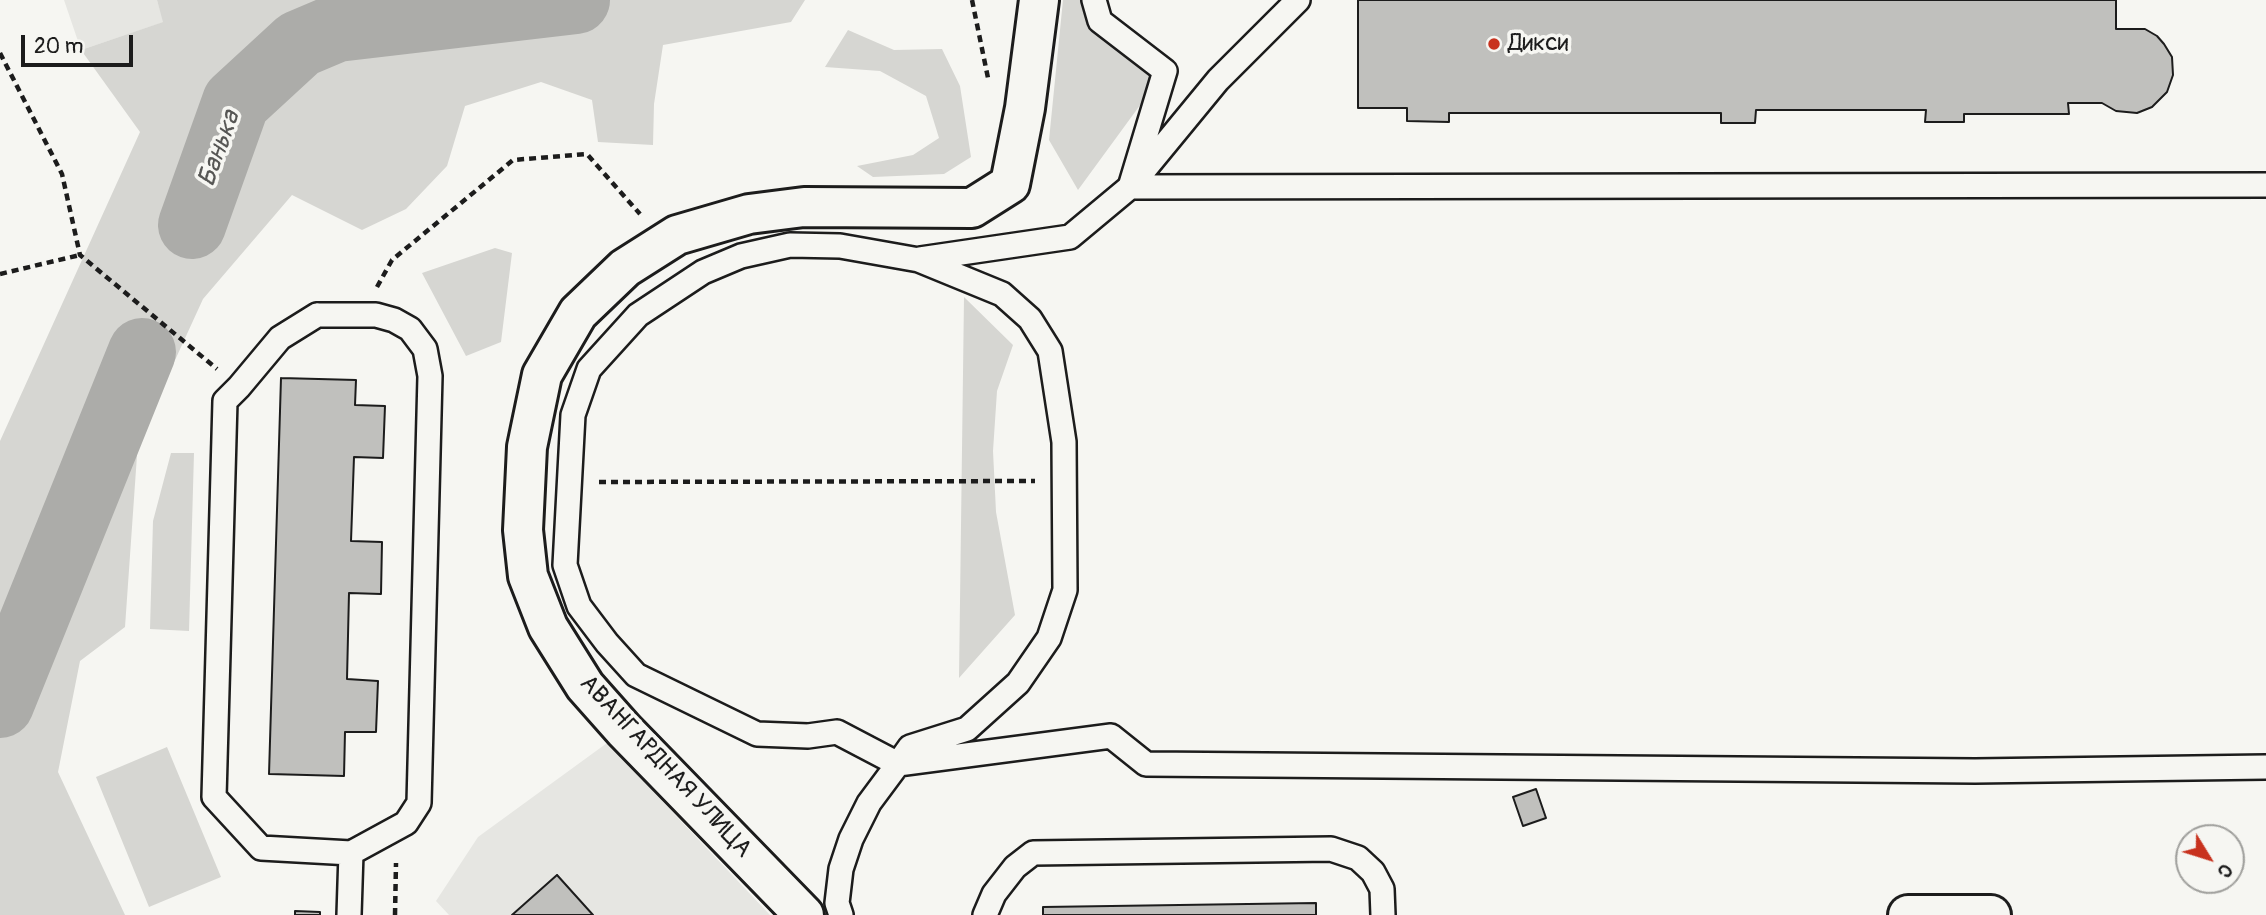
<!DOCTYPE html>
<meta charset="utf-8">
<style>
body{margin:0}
#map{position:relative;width:2266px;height:915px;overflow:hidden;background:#f6f6f2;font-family:Pangolin,sans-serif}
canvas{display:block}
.north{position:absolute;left:2175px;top:824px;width:70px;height:70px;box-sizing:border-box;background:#f6f6f2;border:2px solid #9f9f9c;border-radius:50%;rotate:128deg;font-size:19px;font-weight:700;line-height:28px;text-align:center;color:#1c1c1c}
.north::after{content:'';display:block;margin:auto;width:24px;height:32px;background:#c8321e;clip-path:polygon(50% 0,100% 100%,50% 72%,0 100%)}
.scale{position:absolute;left:21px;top:35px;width:112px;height:32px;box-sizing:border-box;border:4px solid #1c1c1c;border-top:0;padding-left:9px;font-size:21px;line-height:24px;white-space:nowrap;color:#1c1c1c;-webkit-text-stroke:5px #f6f6f2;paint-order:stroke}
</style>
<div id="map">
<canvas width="2266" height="915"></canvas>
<div class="north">С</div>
<div class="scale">20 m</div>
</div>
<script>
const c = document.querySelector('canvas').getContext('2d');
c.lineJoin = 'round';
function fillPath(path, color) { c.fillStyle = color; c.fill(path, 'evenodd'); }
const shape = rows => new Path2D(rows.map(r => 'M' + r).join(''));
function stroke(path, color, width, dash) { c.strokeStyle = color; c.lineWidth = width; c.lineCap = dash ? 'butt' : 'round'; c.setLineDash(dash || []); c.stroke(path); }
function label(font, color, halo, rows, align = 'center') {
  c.font = font + ' Pangolin,sans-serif'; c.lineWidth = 7; c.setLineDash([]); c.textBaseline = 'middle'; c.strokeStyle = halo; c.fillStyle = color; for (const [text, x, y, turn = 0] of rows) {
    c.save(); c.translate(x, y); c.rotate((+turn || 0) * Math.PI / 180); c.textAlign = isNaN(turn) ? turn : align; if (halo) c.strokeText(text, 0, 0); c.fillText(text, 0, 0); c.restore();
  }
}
fillPath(shape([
 [64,0,157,0,164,22,81,50],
 [607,743,770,915,449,915,436,901,478,837]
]), '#e6e6e2');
fillPath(shape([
 [157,0,805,0,791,22,663,45,654,104,653,145,598,142,592,100,541,82,465,106,447,166,406,209,362,230,292,195,203,299,138,441,125,627,80,661,58,772,125,915,0,915,0,441,140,132,81,50,163,22],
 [1063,0,1094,0,1165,71,1078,190,1049,140],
 [848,30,894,50,942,49,960,86,971,157,944,174,873,177,857,166,913,155,939,138,926,96,880,71,825,67],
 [495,248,512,253,501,342,466,356,422,273],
 [964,297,1013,345,997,391,993,451,996,512,1015,615,959,678],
 [171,453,194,453,189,631,150,629,153,521],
 [167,747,221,877,149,907,96,777]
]), '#d6d6d2');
stroke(shape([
 [192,225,236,102,299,44,337,28,576,0],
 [0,704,142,352]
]), '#acaca9', 68);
const building = shape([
 [1358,0,2116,0,2116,29,2145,29,2157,36,2164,44,2172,57,2173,75,2167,92,2152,107,2137,113,2116,111,2102,103,2068,103,2069,114,1964,114,1964,122,1925,122,1926,110,1756,110,1755,123,1721,123,1721,113,1449,113,1449,122,1407,121,1407,108,1358,108,1358,0],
 [281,378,356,380,355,405,385,406,383,458,354,457,351,541,382,542,381,594,349,593,347,679,378,681,376,732,345,732,344,776,269,774,281,378],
 [1536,789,1546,818,1523,826,1513,797,1536,789],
 [557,875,593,915,512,915,557,875],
 [1316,903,1316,915,1043,915,1043,907,1316,903],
 [295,911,320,912,320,915,295,915,295,911]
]);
fillPath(building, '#c0c0bd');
stroke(building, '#1c1c1c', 2);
const service = shape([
 [1094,0,1100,21,1165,71,1130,187,1218,80,1298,0],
 [790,245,840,246,919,260,1002,294,1030,319,1050,351,1064,442,1065,590,1049,638,1018,683,967,729,910,747,898,764,837,732,808,736,757,734,636,675,607,643,579,606,565,565,573,415,589,369,638,315,703,272,741,256,790,245],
 [920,259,1070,237,1130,187,2266,185],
 [317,315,376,315,394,320,410,329,425,349,430,376,419,803,406,823,351,853,261,848,214,797,225,401,239,387,280,338,317,315],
 [349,915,351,853],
 [841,915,837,903,841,869,851,839,869,803,898,764,1111,736,1146,764,1975,771,2266,767],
 [985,915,994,894,1015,867,1033,853,1331,849,1358,858,1373,872,1382,889,1383,915]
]);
const minor = shape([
 [804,915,624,730,585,686,548,627,528,576,523,530,527,447,542,375,578,313,625,268,677,235,749,214,804,207,972,208,1010,184,1025,108,1039,0]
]);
const secondary = shape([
 [1908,915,1991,915]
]);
stroke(service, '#1c1c1c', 28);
stroke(minor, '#1c1c1c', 44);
stroke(secondary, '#1c1c1c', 44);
stroke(shape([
 [972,0,988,78],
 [0,53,62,174,80,255,217,369],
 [0,274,80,255],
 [377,287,392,260,513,160,587,154,640,214],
 [599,482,1035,481],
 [395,915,396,863]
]), '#1c1c1c', 4.5, [7, 5]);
stroke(service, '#f6f6f2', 23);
stroke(minor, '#f6f6f2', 38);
stroke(secondary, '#f6f6f2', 38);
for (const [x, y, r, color] of [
 [1494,44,7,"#c8321e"]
]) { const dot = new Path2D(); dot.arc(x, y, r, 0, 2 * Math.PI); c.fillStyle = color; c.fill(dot); stroke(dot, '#f6f6f2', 2.5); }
label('24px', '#1c1c1c', '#f6f6f2', [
 ["Дикси",1508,44]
], 'left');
label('24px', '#1c1c1c', '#f6f6f2', [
 ["АВАНГАРДНАЯ УЛИЦА",665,767,47]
]);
label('italic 26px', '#565654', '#f6f6f2', [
 ["Банька",220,149,-70]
]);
</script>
